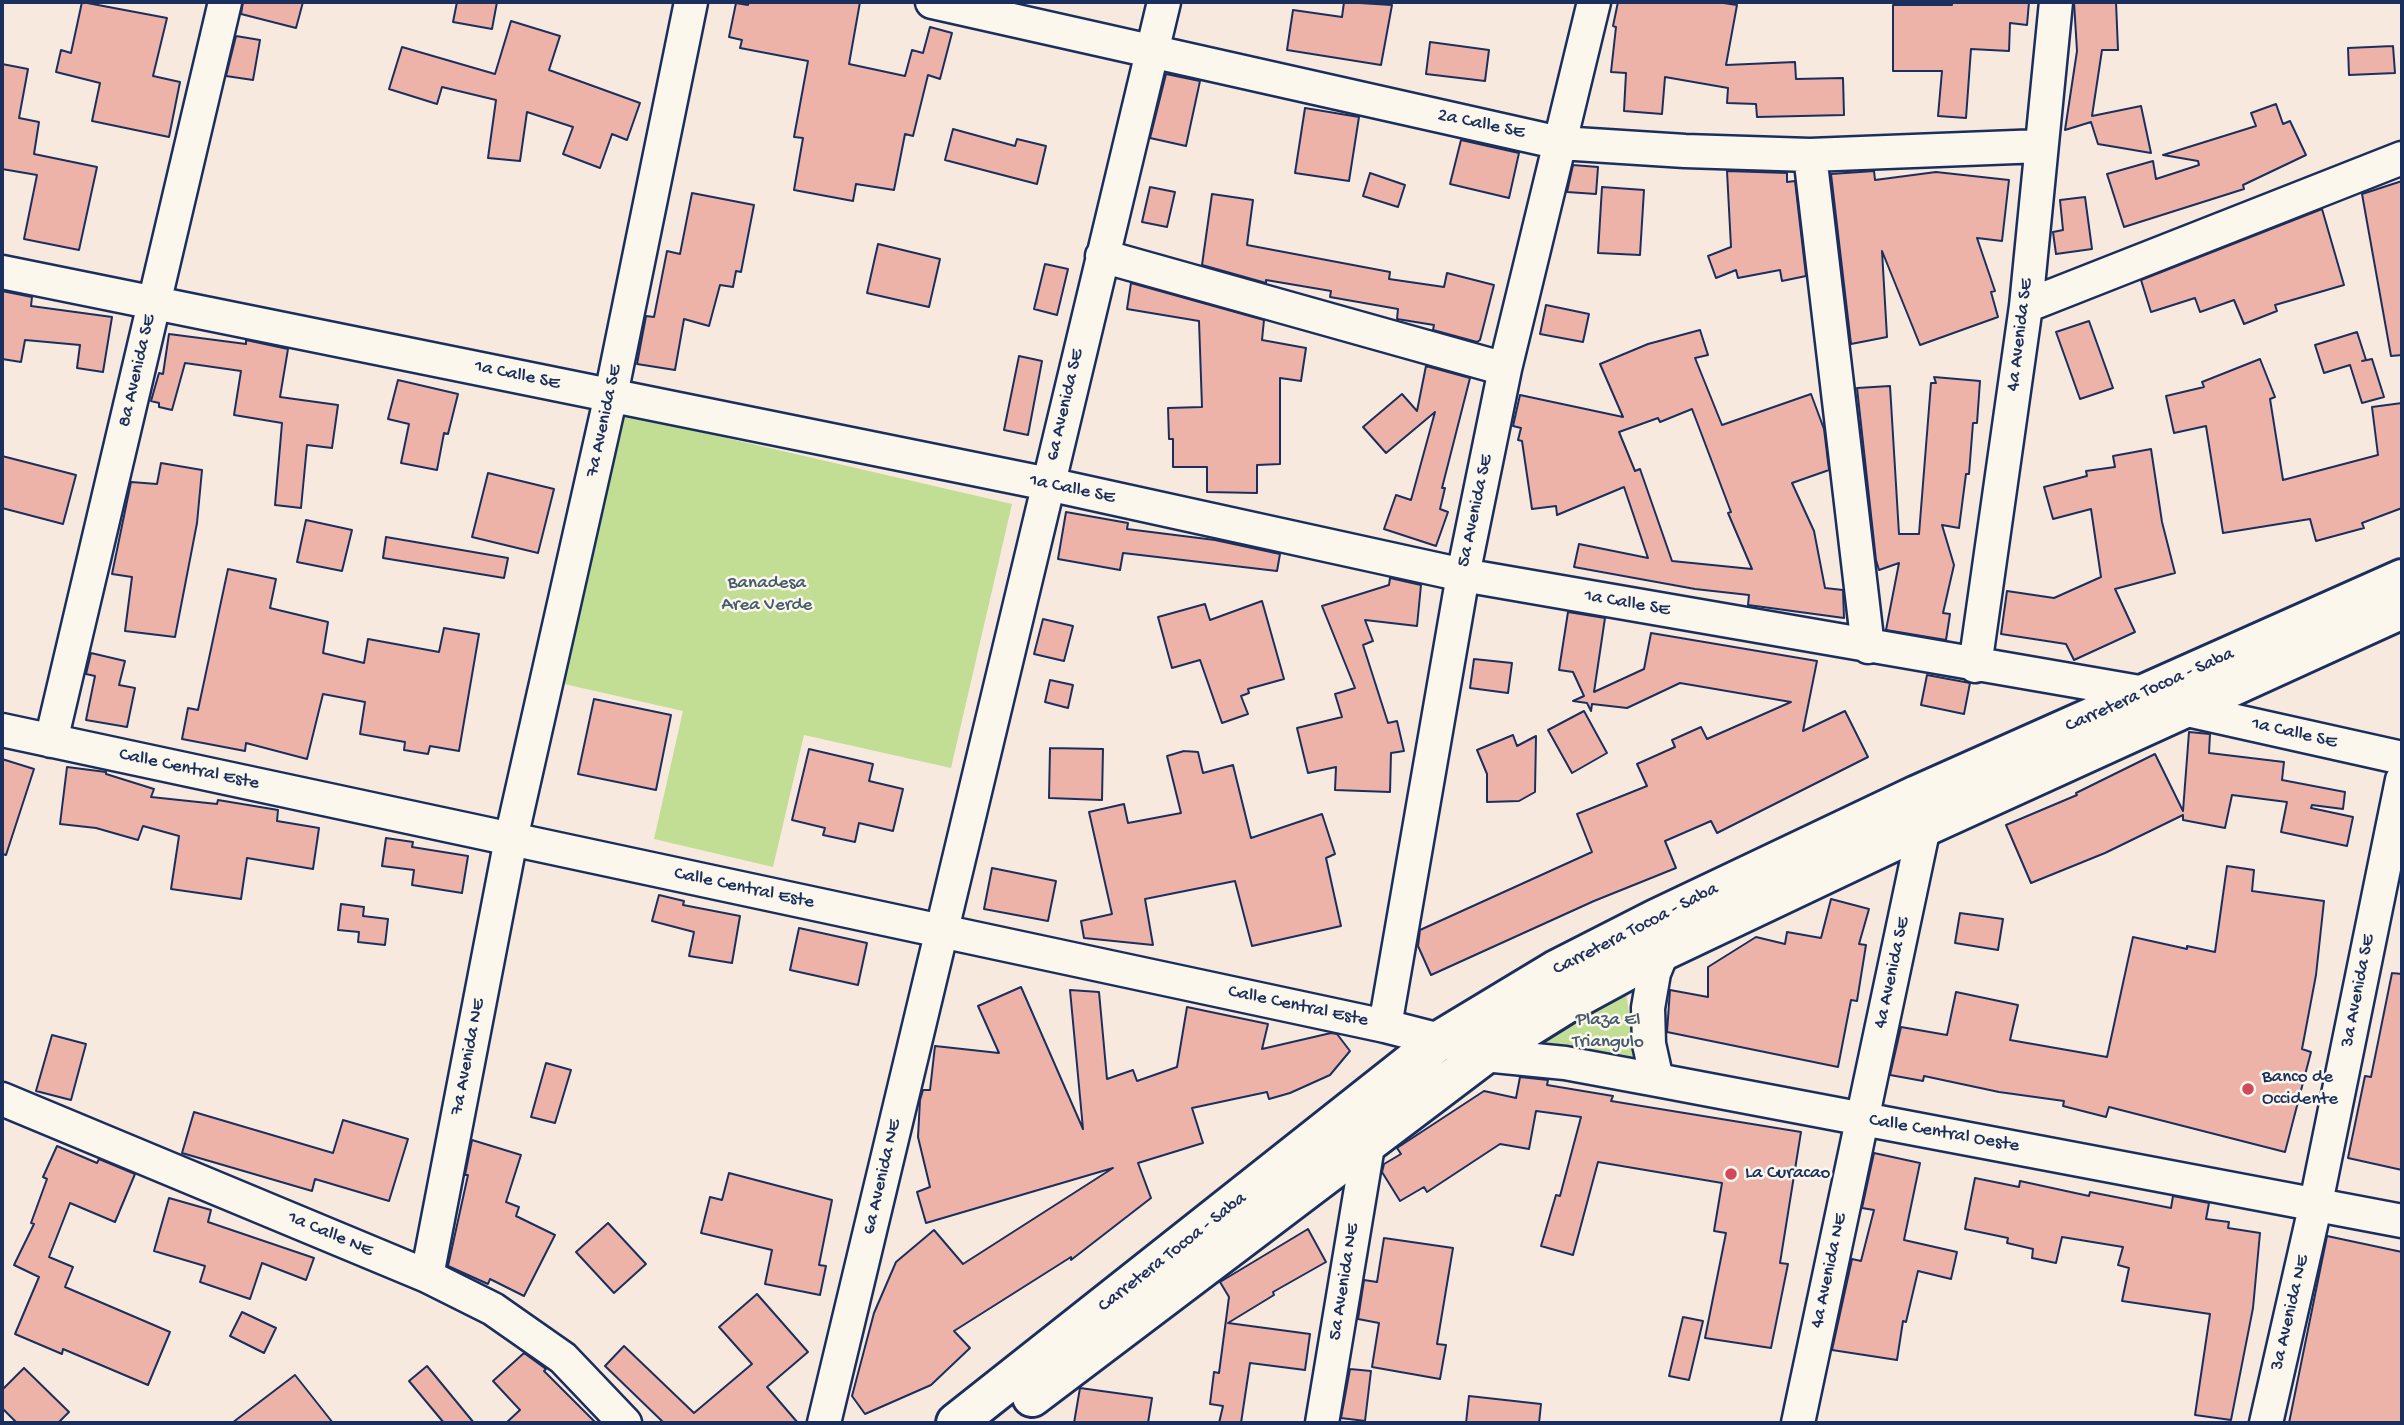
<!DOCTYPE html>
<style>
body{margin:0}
#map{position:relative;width:2404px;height:1425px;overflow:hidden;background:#f8e9de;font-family:"Gochi Hand",sans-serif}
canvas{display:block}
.frame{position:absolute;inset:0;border:4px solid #1b2f5e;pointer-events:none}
</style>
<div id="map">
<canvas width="2404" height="1425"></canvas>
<div class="frame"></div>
</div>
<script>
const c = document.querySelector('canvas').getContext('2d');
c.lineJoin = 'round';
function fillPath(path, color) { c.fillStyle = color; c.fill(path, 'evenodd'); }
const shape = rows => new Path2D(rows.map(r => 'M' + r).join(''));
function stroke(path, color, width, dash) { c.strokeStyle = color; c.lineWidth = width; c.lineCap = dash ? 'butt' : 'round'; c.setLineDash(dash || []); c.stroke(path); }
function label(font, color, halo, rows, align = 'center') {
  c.font = font + ' "Gochi Hand",sans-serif'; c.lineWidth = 5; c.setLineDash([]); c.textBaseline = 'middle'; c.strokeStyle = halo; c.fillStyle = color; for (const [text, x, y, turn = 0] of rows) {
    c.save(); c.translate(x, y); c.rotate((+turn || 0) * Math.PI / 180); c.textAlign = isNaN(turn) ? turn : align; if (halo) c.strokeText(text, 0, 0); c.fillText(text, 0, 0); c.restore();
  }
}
fillPath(shape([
 [622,414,1012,504,951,768,804,735,773,867,654,839,683,711,560,683],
 [1626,993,1636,1059,1531,1046]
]), '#c2dd94');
const building = shape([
 [82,2,167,18,153,76,180,82,169,137,92,121,100,83,56,72,61,50,71,53,82,2],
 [243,2,303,2,296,28,241,14,243,2],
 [457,2,497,2,492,29,453,22,457,2],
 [749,2,860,2,849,64,905,76,912,50,923,53,930,27,952,33,940,79,928,75,913,136,905,134,894,190,856,184,853,201,794,190,803,138,794,137,808,61,740,48,742,40,729,37,736,3,748,5,749,2],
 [1344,2,1392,5,1381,65,1287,50,1293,10,1342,17,1344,2],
 [1618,2,1717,2,1737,5,1726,65,1795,62,1796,79,1843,78,1844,115,1757,117,1756,104,1727,103,1728,88,1665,77,1662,114,1624,111,1626,73,1611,72,1616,27,1613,26,1618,2],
 [1952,2,2029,2,2027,25,2010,23,2009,51,1971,49,1966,118,1938,116,1942,71,1893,71,1893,5,1952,5,1952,2],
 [2074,2,2116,2,2118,50,2102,50,2092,116,2141,106,2151,153,2098,144,2091,122,2065,130,2077,51,2074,2],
 [511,21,560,36,549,70,640,103,627,140,612,134,600,168,563,154,573,127,527,112,520,161,488,158,496,100,442,87,437,104,389,89,402,47,495,74,511,21],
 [236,36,260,40,253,80,226,76,236,36],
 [1430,42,1489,50,1485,81,1426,74,1430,42],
 [2393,46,2395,73,2349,75,2348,48,2393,46],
 [2,64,28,69,19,118,39,122,34,154,97,167,79,250,24,239,37,175,2,169,2,64],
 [1166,74,1200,81,1186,146,1150,138,1166,74],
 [2276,104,2283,124,2290,121,2306,155,2243,185,2244,189,2124,227,2107,174,2153,161,2156,179,2199,165,2198,161,2163,155,2256,126,2251,113,2276,104],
 [1305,108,1359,117,1349,181,1295,173,1305,108],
 [953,129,1015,146,1017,139,1046,146,1037,184,945,160,953,129],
 [1461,140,1519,153,1509,198,1450,184,1461,140],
 [1573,165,1598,167,1596,194,1567,192,1573,165],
 [1727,171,1787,173,1787,182,1795,181,1806,276,1782,281,1780,270,1738,278,1736,270,1716,278,1708,256,1731,247,1727,171],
 [1874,171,1875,180,1936,172,2009,180,2002,241,1977,238,1995,291,1991,292,1998,317,1920,345,1882,251,1887,337,1851,344,1831,174,1874,171],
 [1370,173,1405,185,1398,207,1363,196,1370,173],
 [2402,181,2402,355,2391,356,2362,194,2402,181],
 [1150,187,1175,192,1167,227,1142,222,1150,187],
 [1602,187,1644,190,1640,255,1598,253,1602,187],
 [692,193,754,205,741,272,736,271,733,287,720,285,709,326,684,319,675,370,637,364,646,316,654,317,667,251,680,254,692,193],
 [1212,194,1253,200,1247,245,1390,272,1389,279,1444,287,1447,273,1494,285,1480,340,1477,342,1433,330,1434,325,1397,319,1398,309,1330,297,1331,291,1266,280,1266,283,1202,265,1212,194],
 [2085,197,2092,249,2056,254,2053,232,2063,230,2060,200,2085,197],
 [2322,209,2344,285,2275,305,2277,311,2244,324,2234,300,2200,312,2195,298,2151,312,2141,280,2322,209],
 [878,244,940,259,929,307,867,293,878,244],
 [1045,264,1068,269,1057,315,1034,309,1045,264],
 [1131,283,1264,320,1262,340,1306,348,1301,381,1280,378,1280,464,1257,465,1257,493,1207,492,1207,467,1173,467,1173,439,1169,439,1168,408,1202,407,1199,321,1127,309,1131,283],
 [2,291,32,297,31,306,112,317,103,372,77,368,80,345,25,340,21,362,2,359,2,291],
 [1546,305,1589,314,1583,342,1540,334,1546,305],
 [2089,321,2113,388,2080,399,2056,332,2089,321],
 [1700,330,1708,355,1695,358,1722,425,1811,394,1824,429,1829,470,1792,483,1814,531,1825,588,1843,590,1844,618,1748,605,1749,595,1695,589,1574,567,1579,544,1648,558,1624,487,1557,515,1556,506,1532,509,1522,441,1518,440,1521,428,1513,426,1520,395,1623,417,1600,364,1648,344,1700,330],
 [1692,409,1731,512,1728,513,1752,569,1672,561,1640,469,1635,471,1619,432,1658,418,1660,422,1692,409],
 [2357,332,2366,360,2362,361,2372,359,2384,397,2362,403,2350,365,2324,373,2315,345,2357,332],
 [169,334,246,344,246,340,288,349,280,397,338,405,332,448,307,445,301,508,275,505,282,423,234,415,241,371,185,363,172,410,159,407,159,403,151,401,159,373,163,374,169,334],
 [1019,356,1042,361,1028,435,1004,430,1019,356],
 [2260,359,2275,397,2270,399,2283,480,2378,455,2372,407,2402,403,2402,508,2362,523,2364,528,2316,541,2310,519,2223,533,2206,426,2174,433,2166,396,2204,387,2202,382,2260,359],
 [1426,366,1470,378,1442,488,1445,488,1440,509,1448,512,1436,546,1384,529,1396,495,1411,500,1435,412,1386,453,1363,427,1402,394,1417,411,1426,366],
 [1934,377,1980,381,1977,423,1973,423,1969,474,1966,474,1959,528,1942,525,1954,565,1943,613,1950,614,1946,640,1886,630,1899,563,1879,570,1876,560,1857,388,1890,386,1899,534,1919,534,1931,383,1936,383,1934,377],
 [398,380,458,394,448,434,444,433,437,470,401,463,409,424,388,419,398,380],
 [2151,449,2162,522,2175,573,2115,589,2135,632,2074,660,2066,644,2001,634,2007,591,2054,598,2101,577,2091,509,2053,519,2044,487,2087,476,2086,471,2115,467,2113,456,2151,449],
 [2,456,76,475,63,524,2,508,2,456],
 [161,463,202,470,197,523,175,637,125,631,132,577,112,574,131,482,157,484,161,463],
 [488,473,554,489,538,553,472,537,488,473],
 [1066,512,1128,523,1127,529,1215,540,1280,554,1277,571,1123,553,1120,570,1058,559,1066,512],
 [306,520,352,530,342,571,297,562,306,520],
 [386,537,508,558,504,578,383,558,386,537],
 [228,569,276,579,270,608,328,622,323,653,364,663,368,639,439,652,444,628,479,634,459,751,430,746,428,754,404,750,405,742,360,734,365,702,323,694,307,759,246,743,245,751,182,739,188,708,198,710,228,569],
 [1390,578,1421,585,1417,626,1365,620,1373,641,1363,645,1388,723,1397,721,1404,751,1391,753,1390,792,1335,790,1336,767,1308,773,1297,728,1342,717,1335,694,1355,688,1322,606,1389,585,1390,578],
 [1262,601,1284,679,1248,689,1249,693,1241,696,1248,714,1222,723,1200,660,1172,668,1158,617,1205,604,1210,620,1262,601],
 [1568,612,1605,618,1594,692,1644,669,1651,633,1817,661,1803,731,1845,711,1868,757,1717,833,1711,821,1665,841,1676,868,1594,901,1431,975,1418,946,1420,930,1592,852,1577,814,1647,786,1637,764,1675,747,1672,740,1701,727,1707,739,1791,702,1680,683,1627,708,1592,704,1591,711,1587,703,1573,701,1584,696,1573,672,1559,670,1568,612],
 [1043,619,1073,626,1064,661,1034,654,1043,619],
 [91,653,125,661,119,685,135,688,127,727,86,720,95,676,86,674,91,653],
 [1474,659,1512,663,1508,693,1470,688,1474,659],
 [1927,675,1970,683,1964,714,1921,705,1927,675],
 [1050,680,1073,685,1068,708,1045,702,1050,680],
 [594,699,671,715,656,790,578,774,594,699],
 [1584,711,1607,753,1572,773,1548,730,1584,711],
 [2189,732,2210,734,2209,753,2284,762,2282,780,2345,792,2343,809,2312,805,2311,808,2353,817,2347,846,2281,832,2287,802,2232,795,2225,828,2183,820,2183,815,2105,853,2031,883,2006,825,2077,795,2076,793,2155,754,2183,811,2189,732],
 [1513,735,1517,746,1536,736,1535,792,1519,801,1487,802,1487,774,1477,750,1513,735],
 [1050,748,1103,749,1102,800,1049,798,1050,748],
 [809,749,873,764,869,781,903,789,893,831,859,823,855,842,823,835,825,828,792,820,809,749],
 [1184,751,1198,752,1203,773,1233,765,1251,838,1322,814,1335,854,1326,858,1341,926,1252,946,1235,881,1145,899,1153,945,1084,938,1081,921,1112,914,1089,812,1124,804,1128,823,1181,813,1167,756,1184,751],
 [2,759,34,769,6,855,2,854,2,759],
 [67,767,106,772,106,774,154,789,151,797,217,804,218,800,278,810,277,821,319,828,313,869,247,858,241,899,171,889,179,836,143,826,138,840,96,828,60,824,67,767],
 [386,838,413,842,412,847,468,856,462,893,412,885,414,870,382,866,386,838],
 [2227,866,2254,870,2252,891,2324,901,2316,975,2302,1049,2311,1052,2285,1152,2109,1107,2106,1117,2063,1106,2064,1101,1999,1092,1924,1076,1923,1081,1890,1075,1901,1027,1947,1035,1956,992,2018,1005,2010,1040,2107,1057,2133,937,2187,949,2187,946,2215,952,2227,866],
 [992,868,1056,881,1048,921,984,909,992,868],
 [659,895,684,901,683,905,740,916,732,963,689,956,694,932,652,921,659,895],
 [1831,899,1869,909,1859,944,1866,945,1857,1001,1851,1000,1838,1067,1667,1032,1670,990,1708,997,1708,967,1756,937,1785,944,1787,932,1821,938,1831,899],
 [341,904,364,907,363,916,388,919,385,945,358,942,359,932,338,930,341,904],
 [1960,913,2003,919,1998,950,1955,943,1960,913],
 [799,928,867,943,858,985,790,970,799,928],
 [2392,973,2402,974,2402,1170,2348,1158,2365,1076,2371,1077,2392,973],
 [1021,987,1083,1129,1070,990,1099,992,1107,1079,1133,1070,1137,1081,1177,1067,1187,1007,1268,1024,1262,1049,1331,1033,1337,1034,1350,1051,1330,1075,1290,1093,1269,1099,1267,1092,1192,1108,1203,1143,1138,1163,1151,1198,1071,1260,1071,1257,954,1331,970,1348,931,1385,865,1414,852,1396,874,1313,896,1262,934,1230,963,1264,1113,1168,926,1223,917,1192,930,1187,918,1137,920,1100,923,1090,930,1090,935,1046,999,1053,978,1006,1021,987],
 [52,1035,86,1044,71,1100,36,1091,52,1035],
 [546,1063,571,1070,555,1123,531,1117,546,1063],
 [1520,1077,1548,1080,1547,1085,1613,1096,1611,1101,1801,1132,1780,1263,1788,1264,1771,1348,1705,1338,1726,1233,1714,1231,1722,1183,1598,1162,1573,1255,1541,1246,1556,1195,1560,1196,1581,1117,1536,1111,1529,1149,1500,1144,1427,1192,1424,1187,1400,1201,1382,1172,1384,1164,1401,1154,1397,1148,1484,1091,1516,1098,1520,1077],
 [194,1112,333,1153,343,1120,408,1139,389,1201,315,1179,312,1191,182,1153,194,1112],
 [472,1140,521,1155,506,1202,519,1207,516,1216,555,1235,524,1296,490,1279,488,1284,448,1266,468,1175,465,1175,472,1140],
 [57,1146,97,1163,99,1159,135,1174,115,1222,70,1203,49,1257,73,1267,65,1287,170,1332,148,1385,63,1349,62,1354,15,1334,39,1277,14,1265,34,1224,31,1223,47,1179,43,1177,57,1146],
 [1874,1153,1920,1163,1904,1240,1957,1252,1951,1279,1918,1271,1906,1322,1903,1321,1897,1360,1832,1350,1852,1259,1861,1261,1874,1210,1862,1208,1874,1153],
 [729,1173,832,1200,819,1265,826,1266,820,1295,765,1284,772,1250,701,1233,710,1197,722,1200,729,1173],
 [1975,1178,2019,1187,2020,1181,2089,1196,2090,1192,2171,1208,2173,1196,2209,1203,2206,1219,2229,1222,2228,1228,2260,1233,2253,1308,2231,1420,2195,1415,2210,1314,2122,1301,2129,1268,2118,1265,2123,1247,2062,1237,2056,1263,2032,1258,2033,1249,2007,1243,2008,1238,1965,1229,1975,1178],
 [169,1198,211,1210,208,1222,314,1258,306,1280,262,1263,250,1299,200,1282,205,1266,154,1251,169,1198],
 [608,1223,646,1264,614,1293,576,1252,608,1223],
 [1308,1229,1326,1262,1273,1292,1274,1295,1228,1323,1310,1334,1305,1370,1250,1363,1241,1423,1219,1423,1223,1406,1210,1404,1214,1372,1219,1373,1229,1297,1220,1282,1308,1229],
 [2327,1236,2402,1252,2402,1423,2289,1423,2327,1236],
 [1384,1238,1453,1248,1437,1344,1446,1345,1440,1379,1372,1367,1379,1323,1358,1319,1364,1280,1377,1282,1384,1238],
 [757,1294,808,1352,767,1387,798,1423,664,1423,605,1366,624,1346,694,1413,752,1364,719,1327,757,1294],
 [242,1312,276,1328,264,1353,230,1336,242,1312],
 [1683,1317,1703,1321,1689,1380,1669,1376,1683,1317],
 [524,1353,546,1369,544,1371,596,1423,506,1423,520,1410,493,1381,524,1353],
 [427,1366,474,1423,444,1423,409,1381,427,1366],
 [24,1368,69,1412,58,1423,17,1423,2,1408,2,1390,24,1368],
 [1350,1369,1371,1371,1365,1421,1341,1418,1350,1369],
 [295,1375,333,1423,232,1423,295,1375],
 [1080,1388,1152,1398,1148,1423,1074,1423,1080,1388],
 [1469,1396,1541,1404,1539,1423,1466,1423,1469,1396]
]);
fillPath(building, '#edb3a8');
stroke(building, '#1b2f5e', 2);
const minor = shape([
 [932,2,1560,143,1685,151,1810,155,2041,146],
 [1810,155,1868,647],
 [1102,256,1505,369],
 [2,272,1048,484,1463,575,2145,693],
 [2026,306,2402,158],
 [1975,666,2026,306,2056,2],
 [2187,710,2402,758],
 [2,730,1385,1026,1440,1040,1484,1055,1565,1063,1657,1080,2402,1221],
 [51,741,225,2],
 [1385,1026,1463,575,1505,369,1594,2],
 [1657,1080,1649,1044,1648,1008,1654,973,1663,951],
 [2,1099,427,1276,493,1309,563,1358,625,1423],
 [427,1276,511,839,611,395,691,2],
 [824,1423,1164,2],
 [1322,1423,1369,1140],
 [1798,1423,1924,827],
 [2266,1423,2316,1203,2402,780]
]);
const major = shape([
 [1032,1397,1484,1055,1569,1002,1663,951,1924,827,2402,609],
 [956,1423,1440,1040,1556,970,1656,919,1917,795,2402,579]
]);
stroke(minor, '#1b2f5e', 37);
stroke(major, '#1b2f5e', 44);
stroke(minor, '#fbf7ec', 32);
stroke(major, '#fbf7ec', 38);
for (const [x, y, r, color] of [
 [2248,1089,7,"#d1495b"],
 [1731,1174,7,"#d1495b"]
]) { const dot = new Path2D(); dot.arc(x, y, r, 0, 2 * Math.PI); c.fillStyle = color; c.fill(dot); stroke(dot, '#fbf7ec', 2.5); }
label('19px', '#1b2f5e', '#fbf7ec', [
 ["2a Calle SE",1481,125,12],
 ["4a Avenida SE",2021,335,-83],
 ["8a Avenida SE",138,371,-77],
 ["1a Calle SE",517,376,12],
 ["6a Avenida SE",1066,405,-77],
 ["7a Avenida SE",605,421,-78],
 ["1a Calle SE",1072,490,12],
 ["5a Avenida SE",1476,511,-78],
 ["1a Calle SE",1627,604,10],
 ["Carretera Tocoa - Saba",2150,691,-24],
 ["1a Calle SE",2294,734,13],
 ["Calle Central Este",189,770,12],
 ["Calle Central Este",744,889,12],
 ["Carretera Tocoa - Saba",1636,930,-27],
 ["4a Avenida SE",1893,973,-78],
 ["3a Avenida SE",2359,991,-79],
 ["Calle Central Este",1298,1007,12],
 ["7a Avenida NE",469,1057,-79],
 ["Calle Central Oeste",1944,1134,10],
 ["6a Avenida NE",883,1177,-77],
 ["1a Calle NE",330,1235,23],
 ["Carretera Tocoa - Saba",1173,1253,-38],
 ["4a Avenida NE",1830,1271,-78],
 ["5a Avenida NE",1345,1282,-81],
 ["3a Avenida NE",2291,1313,-77]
]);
label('19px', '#455a6c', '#fbf7ec', [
 ["Banadesa",767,584],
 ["Area Verde",767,606],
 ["Plaza El",1608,1021],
 ["Triangulo",1608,1043]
]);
label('19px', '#1b2f5e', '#fbf7ec', [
 ["Banco de",2262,1078],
 ["Occidente",2262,1100],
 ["La Curacao",1745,1174]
], 'left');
</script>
